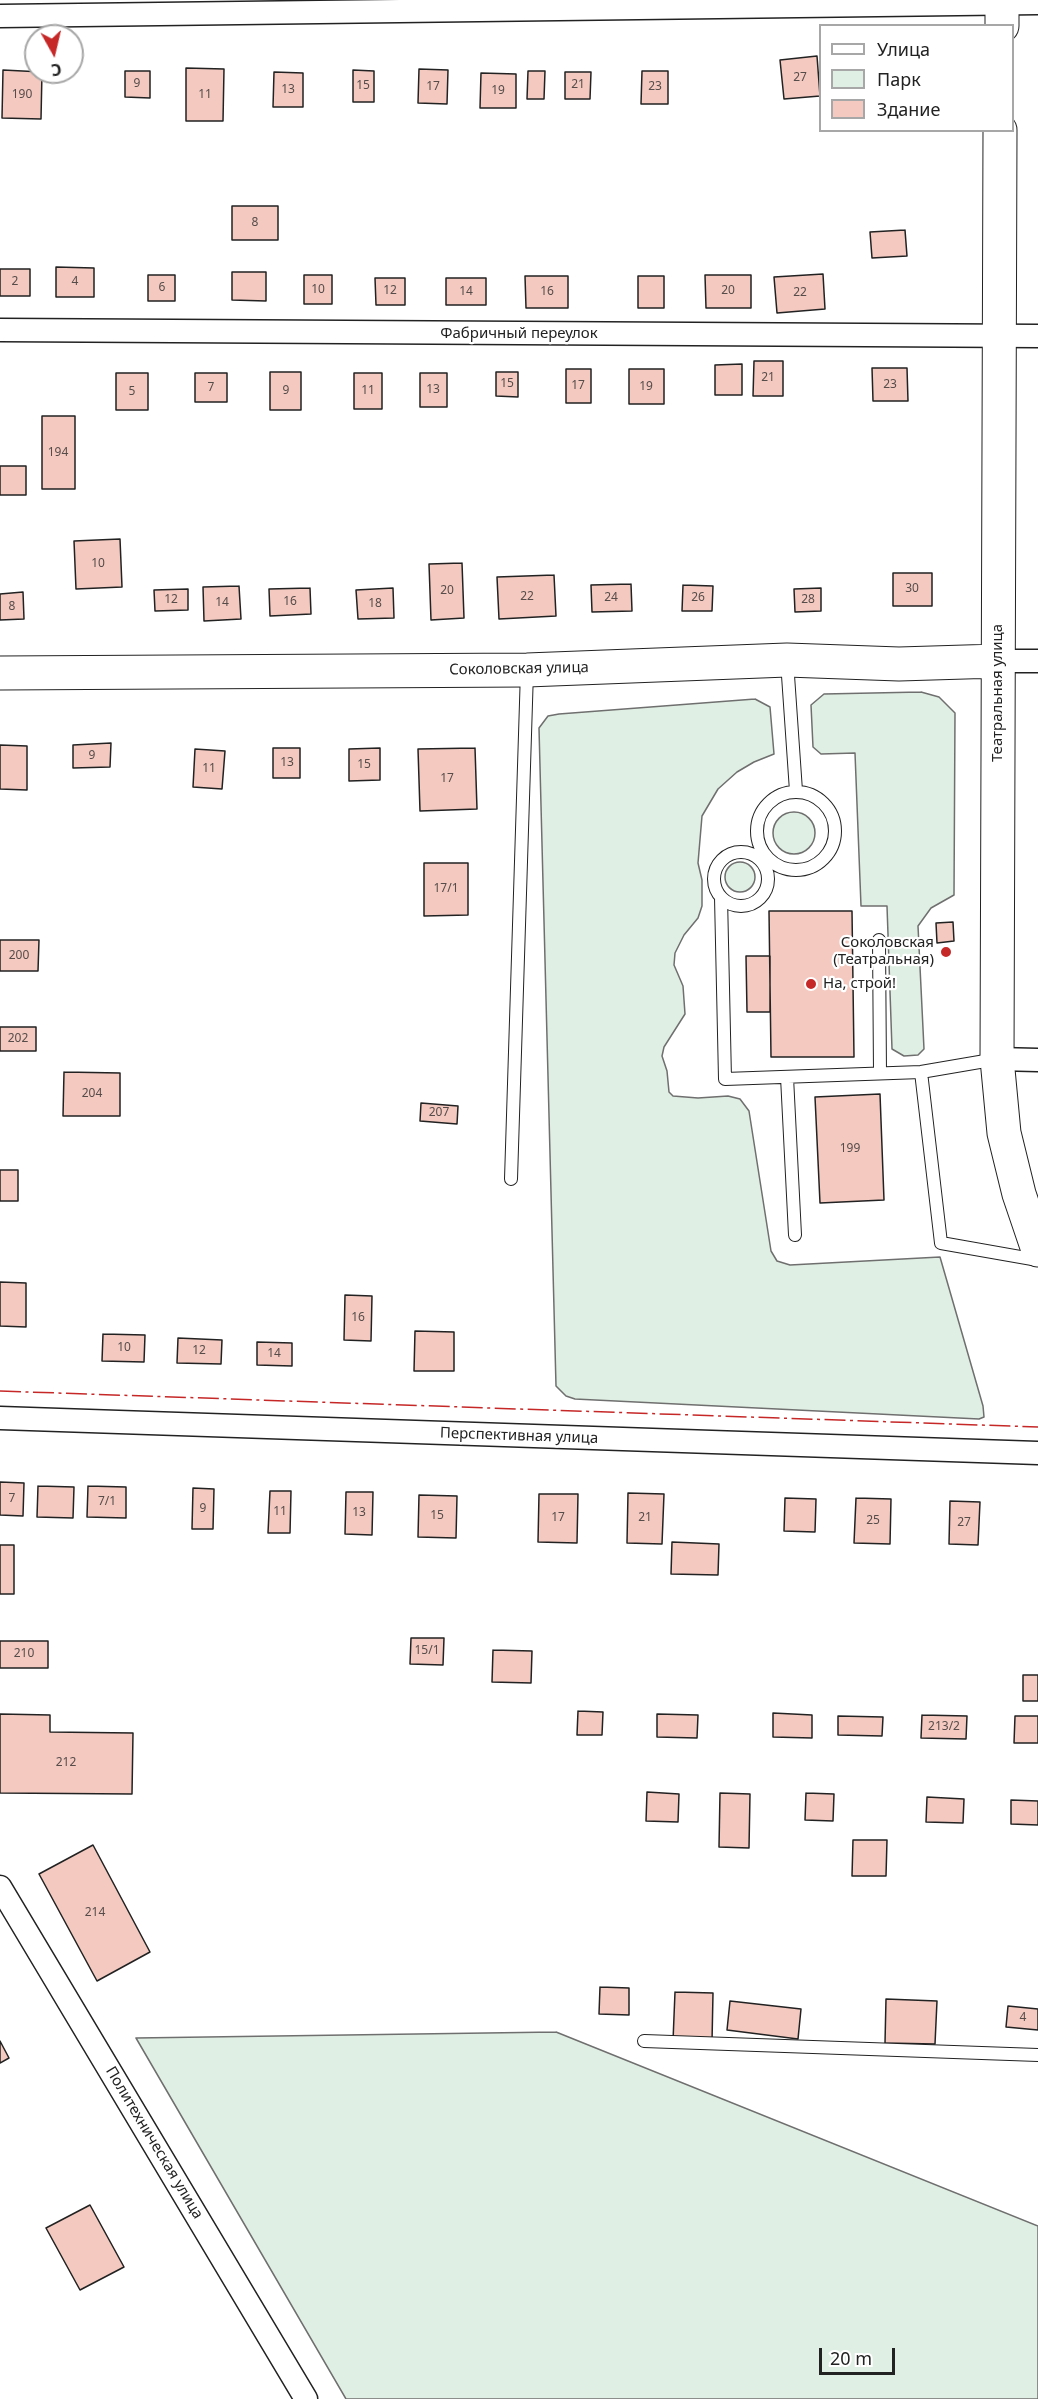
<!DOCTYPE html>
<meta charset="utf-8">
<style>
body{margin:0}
#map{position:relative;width:1038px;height:2399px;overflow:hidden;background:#fff;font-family:"Noto Sans",sans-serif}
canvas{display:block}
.legend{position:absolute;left:819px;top:24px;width:195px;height:108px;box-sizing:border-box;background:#fff;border:2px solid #a7a7a7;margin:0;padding:8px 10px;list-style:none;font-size:18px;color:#222}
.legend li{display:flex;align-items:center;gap:12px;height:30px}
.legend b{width:30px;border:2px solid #a7a7a7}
.north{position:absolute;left:24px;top:24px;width:60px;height:60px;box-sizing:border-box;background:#fff;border:2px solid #a7a7a7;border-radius:50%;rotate:172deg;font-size:16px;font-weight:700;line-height:24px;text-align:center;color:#222}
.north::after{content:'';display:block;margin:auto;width:21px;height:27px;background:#c62828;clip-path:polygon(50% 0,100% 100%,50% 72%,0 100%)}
.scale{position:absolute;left:819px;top:2348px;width:76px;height:27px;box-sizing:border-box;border:3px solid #222;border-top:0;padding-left:8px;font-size:18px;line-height:21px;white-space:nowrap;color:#222;-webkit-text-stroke:4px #fff;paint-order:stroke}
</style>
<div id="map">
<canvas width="1038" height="2399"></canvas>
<ul class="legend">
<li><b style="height:8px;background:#fff"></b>Улица</li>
<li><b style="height:16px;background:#e0efe3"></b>Парк</li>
<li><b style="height:16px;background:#f3c9c0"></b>Здание</li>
</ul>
<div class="north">С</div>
<div class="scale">20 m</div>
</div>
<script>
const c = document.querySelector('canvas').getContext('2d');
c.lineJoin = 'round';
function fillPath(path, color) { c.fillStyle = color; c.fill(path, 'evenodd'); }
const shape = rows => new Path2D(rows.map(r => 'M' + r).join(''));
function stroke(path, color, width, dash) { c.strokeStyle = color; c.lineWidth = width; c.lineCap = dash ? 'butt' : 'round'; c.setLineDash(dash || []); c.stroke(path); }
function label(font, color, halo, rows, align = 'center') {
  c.font = font + ' "Noto Sans",sans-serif'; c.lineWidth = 4.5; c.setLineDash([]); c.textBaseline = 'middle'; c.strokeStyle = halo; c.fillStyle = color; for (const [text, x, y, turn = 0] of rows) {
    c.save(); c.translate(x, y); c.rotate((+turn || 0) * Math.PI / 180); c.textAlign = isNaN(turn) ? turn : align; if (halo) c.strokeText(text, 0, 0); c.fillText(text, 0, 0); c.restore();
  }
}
const green = shape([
 [921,692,939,697,955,713,954,895,931,908,918,926,924,1049,918,1055,904,1056,892,1049,887,906,861,906,855,753,821,754,813,747,811,705,824,694,921,692],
 [755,699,770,707,774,754,754,762,737,772,718,789,702,816,698,863,702,880,702,906,698,918,684,935,675,953,674,965,683,986,685,1014,664,1047,662,1056,667,1071,669,1092,673,1096,698,1098,728,1096,740,1099,749,1111,771,1251,777,1261,790,1265,940,1257,983,1406,984,1417,979,1419,575,1399,566,1396,556,1386,539,728,548,716,559,714,755,699],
 '773 833a21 21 0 1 1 42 0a21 21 0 1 1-42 0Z',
 '725 877a15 15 0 1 1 30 0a15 15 0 1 1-30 0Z',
 [556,2032,1038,2226,1038,2399,346,2399,136,2038,556,2032]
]);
fillPath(green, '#e0efe3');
stroke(green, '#6f6f6f', 1.5);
const building = shape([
 [817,56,820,96,784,99,780,60,817,56],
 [186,68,224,69,223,121,186,121,186,68],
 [419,69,448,70,447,104,418,103,419,69],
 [3,70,42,72,41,119,2,118,3,70],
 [353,70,374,71,374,102,353,102,353,70],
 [125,71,150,71,150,98,125,97,125,71],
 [528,71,545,71,544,99,527,99,528,71],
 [642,71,668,71,668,104,641,104,642,71],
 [274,72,303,73,303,107,273,107,274,72],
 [565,72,591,72,590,99,565,99,565,72],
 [481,73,516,74,516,108,480,108,481,73],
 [232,206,278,206,278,240,232,240,232,206],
 [905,230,907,256,872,258,870,232,905,230],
 [56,267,94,268,94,297,56,297,56,267],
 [0,269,30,269,30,296,0,296,0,269],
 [232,272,266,272,266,301,232,300,232,272],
 [823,274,825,309,777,313,774,277,823,274],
 [148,275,175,275,175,301,148,301,148,275],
 [304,275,332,275,332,304,304,304,304,275],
 [705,275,751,275,751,308,706,308,705,275],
 [525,276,568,276,568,308,526,308,525,276],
 [638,276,664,276,664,308,638,308,638,276],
 [375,278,405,278,405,305,376,305,375,278],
 [446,278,486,278,486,305,446,305,446,278],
 [754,361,783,361,783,396,753,396,754,361],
 [742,364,742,395,715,395,715,365,742,364],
 [872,368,907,368,908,401,873,401,872,368],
 [566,369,591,369,591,403,566,403,566,369],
 [629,369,664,369,664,404,629,404,629,369],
 [270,372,301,372,301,410,270,410,270,372],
 [496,372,518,372,518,397,496,396,496,372],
 [116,373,148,373,148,410,116,410,116,373],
 [195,373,227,373,227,402,195,402,195,373],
 [354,373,382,373,382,409,354,409,354,373],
 [420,373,447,373,447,407,420,407,420,373],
 [42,416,75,416,75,489,42,489,42,416],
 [0,466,26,466,26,495,0,495,0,466],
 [120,539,122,587,76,589,74,541,120,539],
 [462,563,464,618,431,620,429,564,462,563],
 [893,573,932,573,932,606,893,606,893,573],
 [554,575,556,616,499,619,497,577,554,575],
 [631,584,632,611,592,612,591,585,631,584],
 [683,585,713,586,712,611,682,611,683,585],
 [239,586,241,619,204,621,203,587,239,586],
 [310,588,311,614,270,616,269,589,310,588],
 [393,588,394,618,358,619,356,590,393,588],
 [821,588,821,611,795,612,794,589,821,588],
 [188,589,188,610,155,611,154,590,188,589],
 [23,592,24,619,0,620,0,594,23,592],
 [111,743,110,767,73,768,73,745,111,743],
 [0,745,27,746,27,790,0,789,0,745],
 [273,748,300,748,300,778,273,778,273,748],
 [380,748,380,780,349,781,349,749,380,748],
 [475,748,477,809,420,811,418,749,475,748],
 [195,749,225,751,222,789,193,787,195,749],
 [424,863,468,863,468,915,424,916,424,863],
 [769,911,852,911,854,1057,771,1057,769,911],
 [953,922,954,941,937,943,936,923,953,922],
 [0,940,39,940,38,971,0,971,0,940],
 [746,956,770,956,770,1012,747,1012,746,956],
 [0,1027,36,1027,36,1051,0,1051,0,1027],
 [64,1072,120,1073,120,1116,63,1116,64,1072],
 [880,1094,884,1200,820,1203,815,1097,880,1094],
 [421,1103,458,1106,457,1124,420,1121,421,1103],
 [0,1170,18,1170,18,1201,0,1201,0,1170],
 [0,1282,26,1283,26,1327,0,1326,0,1282],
 [345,1295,372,1296,371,1341,344,1340,345,1295],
 [415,1331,454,1332,454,1371,414,1371,415,1331],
 [103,1334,145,1335,144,1362,102,1361,103,1334],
 [178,1338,222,1340,221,1364,177,1363,178,1338],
 [257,1342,292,1343,292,1366,257,1365,257,1342],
 [0,1482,24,1483,23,1516,0,1515,0,1482],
 [38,1486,74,1487,73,1518,37,1517,38,1486],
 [88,1486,126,1487,126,1518,87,1517,88,1486],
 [193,1488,214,1489,213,1529,192,1529,193,1488],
 [270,1491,291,1491,290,1533,268,1533,270,1491],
 [346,1492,373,1492,372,1535,345,1534,346,1492],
 [628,1493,664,1494,662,1544,627,1543,628,1493],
 [539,1494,578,1494,577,1543,538,1542,539,1494],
 [419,1495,457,1496,456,1538,418,1537,419,1495],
 [785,1498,816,1499,815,1532,784,1531,785,1498],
 [856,1498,891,1499,890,1544,854,1543,856,1498],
 [950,1501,980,1502,978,1545,949,1544,950,1501],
 [672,1542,719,1544,718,1575,671,1574,672,1542],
 [0,1545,14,1545,14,1594,0,1594,0,1545],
 [411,1638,444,1638,443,1665,410,1664,411,1638],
 [0,1641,48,1641,48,1668,0,1668,0,1641],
 [493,1650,532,1651,531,1683,492,1682,493,1650],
 [1023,1675,1038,1675,1038,1701,1023,1701,1023,1675],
 [578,1711,603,1712,602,1735,577,1735,578,1711],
 [773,1713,812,1715,812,1738,773,1737,773,1713],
 [0,1714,50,1715,50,1732,133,1733,132,1794,0,1793,0,1714],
 [657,1714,698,1715,697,1738,657,1737,657,1714],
 [922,1715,967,1716,966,1739,921,1738,922,1715],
 [838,1716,883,1717,882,1736,838,1735,838,1716],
 [1015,1716,1038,1716,1038,1743,1014,1743,1015,1716],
 [647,1792,679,1794,678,1822,646,1821,647,1792],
 [720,1793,750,1794,749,1848,719,1847,720,1793],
 [806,1793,834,1794,833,1821,805,1820,806,1793],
 [927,1797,964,1799,963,1823,926,1822,927,1797],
 [1011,1800,1038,1801,1038,1825,1011,1824,1011,1800],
 [853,1840,887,1840,886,1876,852,1876,853,1840],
 [93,1845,150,1952,97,1981,39,1874,93,1845],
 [600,1987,629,1988,629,2015,599,2014,600,1987],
 [675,1992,713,1993,712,2042,673,2041,675,1992],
 [886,1999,937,2001,935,2044,885,2043,886,1999],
 [730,2001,801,2009,798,2039,727,2030,730,2001],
 [1008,2006,1038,2009,1038,2030,1006,2027,1008,2006],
 [0,2041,9,2058,0,2063,0,2041],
 [90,2205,124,2267,80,2290,46,2228,90,2205]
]);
fillPath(building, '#f3c9c0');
stroke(building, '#222', 1.5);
const lane = shape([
 [787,661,796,791],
 '757 831a39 39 0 1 1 78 0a39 39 0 1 1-78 0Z',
 '714 879a27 27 0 1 1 54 0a27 27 0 1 1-54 0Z',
 [721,897,725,1079,921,1072,997,1059],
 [879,940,880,1073],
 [921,1072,941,1243,1038,1260],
 [787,1077,795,1235],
 [511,1179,527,671],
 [644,2041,1038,2055]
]);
const street = shape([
 [0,16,1038,3],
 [0,330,1038,336],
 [998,661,1038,661],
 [997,1059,1038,1060],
 [0,1418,1038,1453],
 [0,1887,306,2399]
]);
const secondary = shape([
 [1002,26,1002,0],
 [1000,130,997,1059,1004,1133,1019,1194,1038,1250],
 [0,673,527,670,787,660,899,664,998,661]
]);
stroke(lane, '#222', 14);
stroke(street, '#222', 25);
stroke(secondary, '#222', 35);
stroke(lane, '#fff', 12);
stroke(street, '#fff', 22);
stroke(secondary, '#fff', 33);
stroke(shape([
 [0,1391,1038,1427]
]), '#c62828', 1.5, [21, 4.5, 3, 4.5]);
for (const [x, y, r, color] of [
 [946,952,6,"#c62828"],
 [811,984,6,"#c62828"]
]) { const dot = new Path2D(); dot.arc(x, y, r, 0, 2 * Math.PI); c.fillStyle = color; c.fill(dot); stroke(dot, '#fff', 2); }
label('12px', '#564c4a', null, [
 ["27",800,78],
 ["9",137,84],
 ["21",578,85],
 ["15",363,86],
 ["17",433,87],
 ["23",655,87],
 ["13",288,90],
 ["19",498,91],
 ["190",22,95],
 ["11",205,95],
 ["8",255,223],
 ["2",15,282],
 ["4",75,282],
 ["6",162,288],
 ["10",318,290],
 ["12",390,291],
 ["20",728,291],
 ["14",466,292],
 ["16",547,292],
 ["22",800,293],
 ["21",768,378],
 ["15",507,384],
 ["23",890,385],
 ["17",578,386],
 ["19",646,387],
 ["7",211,388],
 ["13",433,390],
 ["9",286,391],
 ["11",368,391],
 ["5",132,392],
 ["194",58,453],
 ["10",98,564],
 ["30",912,589],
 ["20",447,591],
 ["22",527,597],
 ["24",611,598],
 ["26",698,598],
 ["12",171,600],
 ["28",808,600],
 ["16",290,602],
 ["14",222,603],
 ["18",375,604],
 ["8",12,607],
 ["9",92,756],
 ["13",287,763],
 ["15",364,765],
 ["11",209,769],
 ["17",447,779],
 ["17/1",446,889],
 ["200",19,956],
 ["202",18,1039],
 ["204",92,1094],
 ["207",439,1113],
 ["199",850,1149],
 ["16",358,1318],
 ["10",124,1348],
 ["12",199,1351],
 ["14",274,1354],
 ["7",12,1499],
 ["7/1",107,1502],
 ["9",203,1509],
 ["11",280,1512],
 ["13",359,1513],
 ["15",437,1516],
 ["17",558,1518],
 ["21",645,1518],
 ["25",873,1521],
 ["27",964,1523],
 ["15/1",427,1651],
 ["210",24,1654],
 ["213/2",944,1727],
 ["212",66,1763],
 ["214",95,1913],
 ["4",1023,2018]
]);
label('15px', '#222', '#fff', [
 ["Фабричный переулок",519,334],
 ["Соколовская улица",519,669,-1],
 ["Театральная улица",998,693,-90],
 ["Перспективная улица",519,1436,2],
 ["Политехническая улица",154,2143,59]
]);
label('15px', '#222', '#fff', [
 ["Соколовская",934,943],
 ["(Театральная)",934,960],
 ["На, строй!",823,984,"left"]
], 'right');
</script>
